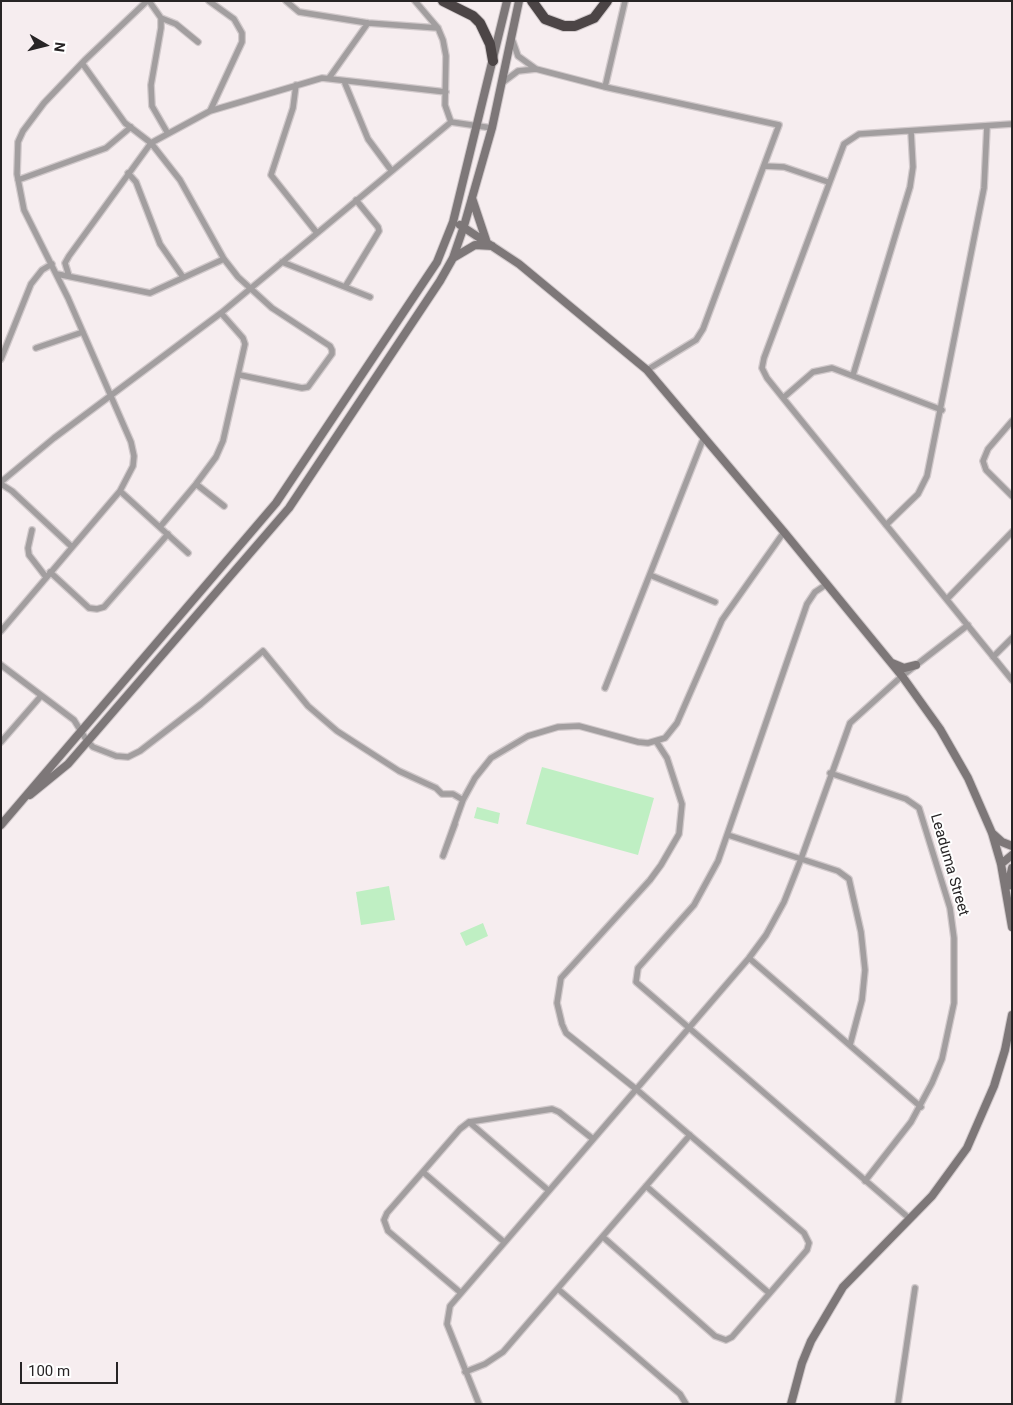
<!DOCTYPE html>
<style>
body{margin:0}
#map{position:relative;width:1013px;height:1405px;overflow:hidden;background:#f6edef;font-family:Roboto,sans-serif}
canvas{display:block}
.frame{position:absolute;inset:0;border:2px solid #272425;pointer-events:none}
.north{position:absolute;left:20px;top:20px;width:50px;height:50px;-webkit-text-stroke:4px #fff;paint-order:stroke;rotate:98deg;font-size:14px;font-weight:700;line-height:20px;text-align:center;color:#272425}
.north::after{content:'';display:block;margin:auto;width:18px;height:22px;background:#272425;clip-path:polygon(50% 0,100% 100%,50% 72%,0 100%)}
.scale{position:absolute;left:20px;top:1362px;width:98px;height:22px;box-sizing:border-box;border:2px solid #272425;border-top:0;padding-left:6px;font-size:15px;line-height:18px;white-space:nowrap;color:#272425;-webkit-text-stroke:4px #fff;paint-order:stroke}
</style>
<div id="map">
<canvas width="1013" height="1405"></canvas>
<div class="frame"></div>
<div class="north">N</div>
<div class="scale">100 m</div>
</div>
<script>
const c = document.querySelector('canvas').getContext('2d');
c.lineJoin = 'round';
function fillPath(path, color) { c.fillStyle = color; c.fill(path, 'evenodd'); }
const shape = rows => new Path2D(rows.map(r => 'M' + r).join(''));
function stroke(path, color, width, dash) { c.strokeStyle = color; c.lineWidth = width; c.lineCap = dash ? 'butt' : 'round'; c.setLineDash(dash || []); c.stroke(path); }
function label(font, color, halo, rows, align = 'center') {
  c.font = font + ' Roboto,sans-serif'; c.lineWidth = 4; c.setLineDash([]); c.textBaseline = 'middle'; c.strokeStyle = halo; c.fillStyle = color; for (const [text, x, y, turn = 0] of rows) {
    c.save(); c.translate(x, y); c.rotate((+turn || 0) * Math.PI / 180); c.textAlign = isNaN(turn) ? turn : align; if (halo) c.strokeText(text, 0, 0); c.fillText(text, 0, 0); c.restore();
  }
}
fillPath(shape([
 [542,767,654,798,638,855,526,824],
 [477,807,500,813,498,824,474,818],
 [389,886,395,920,361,925,356,892],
 [483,923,488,936,466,946,460,933]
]), '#bfefc3');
const street = shape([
 [149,1,161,18,161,28,151,85,152,106,167,132],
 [209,1,234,19,242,33,242,42,210,111],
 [286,1,299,12,368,23,438,28],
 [415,1,438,28,443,40,446,56,445,105,451,122],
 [161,18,176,24,198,42],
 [512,39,518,56,536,69,605,87,779,125,703,329,696,340,647,370],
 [82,63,125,123,151,143,180,180,224,259,238,277,272,308,330,346,332,350,332,354,308,387,302,388,240,375],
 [329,78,368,23],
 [344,81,368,139,391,170],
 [502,83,518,71,536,69],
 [296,85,293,108,271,175,317,233],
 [605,87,625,1],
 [1012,124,859,134,844,144,764,358,762,368,767,378,783,398,1012,680],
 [764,166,784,167,828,182],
 [128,173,136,182,160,244,183,277],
 [18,180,106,148,131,127],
 [282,262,370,297],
 [57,274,150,293,224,259],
 [69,276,65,263,69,256,151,143,210,111,322,78,446,92],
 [345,287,379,231,378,227,356,200],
 [36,348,83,332],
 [1,359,31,284,42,270,52,264],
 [853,375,910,187,913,167,911,131],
 [783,398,813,372,832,368,942,410],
 [1012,421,988,449,983,461,986,470,1012,496],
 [1,482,54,438,221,313,451,122,492,128],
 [1,484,12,491,72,547],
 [196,484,224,506],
 [120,491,188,553],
 [886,525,918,494,927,476,984,188,987,126],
 [160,527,196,484,216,457,223,441,245,344,243,338,221,313],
 [32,530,28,548,29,555,46,577],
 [50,572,89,608,97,609,104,607,168,534],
 [650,575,715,602],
 [827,584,815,592,807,604,718,861,694,905,638,968,636,982,910,1219],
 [947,599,1012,532],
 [1,631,120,491,133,466,134,456,131,442,68,298,24,210,17,174,18,142,23,131,44,103,85,60,147,1],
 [993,657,1012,638],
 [1,665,74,720,87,741,93,747,116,756,128,757,140,751,201,704,263,651,308,706,337,731,399,771,436,788,442,794,453,794,463,800],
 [605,688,704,437],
 [1,742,41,696],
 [830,773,906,799,919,808,950,908,954,938,954,1003,942,1059,932,1083,911,1122,865,1181],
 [455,824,443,856,463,800,475,778,491,758,528,736,558,727,579,726,638,742,648,743,665,738,677,723,722,620,784,532],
 [728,835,838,871,849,879,861,932,865,970,862,1000,850,1045],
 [749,958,921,1107],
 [469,1122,548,1190],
 [423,1172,504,1242],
 [646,1186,769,1293],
 [603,1237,715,1336,726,1340,732,1337,807,1250,809,1243,804,1233,636,1089,566,1033,562,1024,557,1003,561,978,650,880,661,865,679,834,682,804,667,758,656,741],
 [558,1289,680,1394,686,1404],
 [461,1293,388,1231,384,1220,387,1213,460,1129,469,1122,552,1109,559,1112,593,1139],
 [465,1372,485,1364,503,1352,690,1135],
 [479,1404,447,1324,450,1306,749,958,766,935,784,902,801,859,850,723,902,676,968,625],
 [898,1404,915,1288]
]);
const secondary = shape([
 [472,198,486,240],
 [460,225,519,264,647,370,784,532,902,676,940,729,968,778,992,833,1001,864,1012,927],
 [453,258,475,245,492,246],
 [892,663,904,668,916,665],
 [30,795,68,764,289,508,440,281,453,258,464,226,492,128,519,1],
 [1,825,276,503,437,262,453,222,507,1],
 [992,833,1002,842,1012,846],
 [1001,864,1012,855],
 [1008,886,1012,868],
 [791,1404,802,1363,811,1341,843,1287,932,1196,967,1148,994,1086,1005,1050,1012,1015]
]);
const highway = shape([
 [443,1,473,16,480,23,490,44,493,61],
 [532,1,545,19,564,26,575,26,594,18,607,1]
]);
stroke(street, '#d1c9cb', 8);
stroke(secondary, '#d1c9cb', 10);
stroke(highway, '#d1c9cb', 12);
stroke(street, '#a29e9f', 5.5);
stroke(secondary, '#7d7778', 8);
stroke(highway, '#4c4546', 10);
label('15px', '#272425', '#fff', [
 ["Leaduma Street",949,865,74]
]);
</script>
